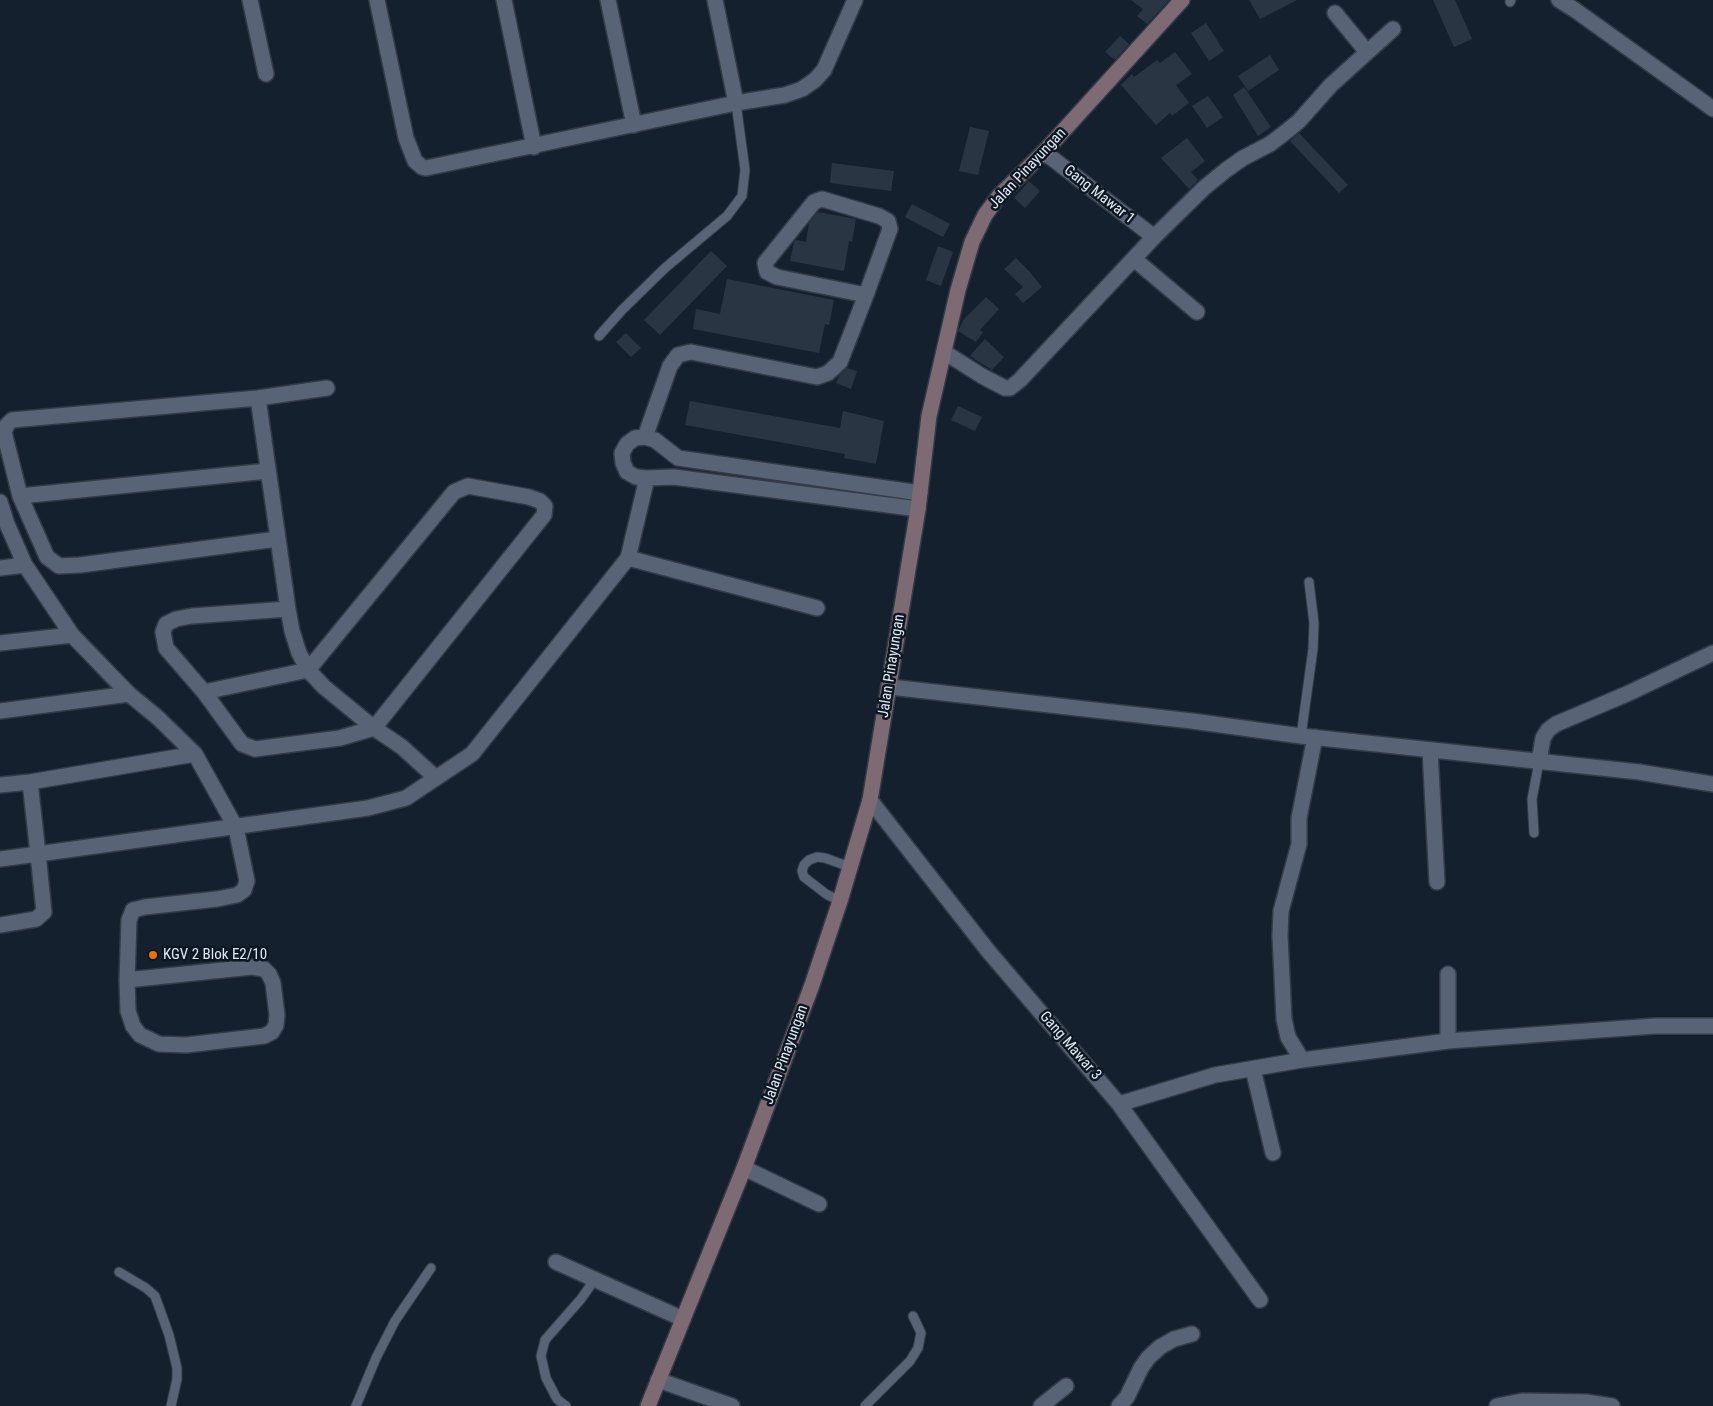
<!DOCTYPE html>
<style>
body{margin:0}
canvas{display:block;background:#15202e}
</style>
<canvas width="1713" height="1406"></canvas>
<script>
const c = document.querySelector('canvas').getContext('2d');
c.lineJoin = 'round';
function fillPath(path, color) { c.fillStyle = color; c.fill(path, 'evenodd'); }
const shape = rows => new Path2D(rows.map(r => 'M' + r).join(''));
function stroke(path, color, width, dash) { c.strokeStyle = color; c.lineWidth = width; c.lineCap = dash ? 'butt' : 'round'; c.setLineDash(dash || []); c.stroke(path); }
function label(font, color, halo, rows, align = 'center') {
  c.font = font + ' "Roboto Condensed",sans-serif'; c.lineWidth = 5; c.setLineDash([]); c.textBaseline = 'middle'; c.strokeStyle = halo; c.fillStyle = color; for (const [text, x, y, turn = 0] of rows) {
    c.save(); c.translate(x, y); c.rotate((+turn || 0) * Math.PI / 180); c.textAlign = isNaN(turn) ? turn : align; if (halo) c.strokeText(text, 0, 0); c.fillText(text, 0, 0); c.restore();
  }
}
fillPath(shape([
 [1131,0,1169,0,1147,24,1137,16,1143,9],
 [1249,0,1297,0,1260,19],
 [1433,0,1455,0,1472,39,1454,47],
 [1206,23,1224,51,1209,61,1191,33],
 [1120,36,1129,44,1115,60,1105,52],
 [1175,52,1192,74,1176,85,1189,103,1172,116,1170,113,1156,125,1121,85,1132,74,1134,77,1157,60,1160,63],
 [1270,55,1279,70,1248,91,1238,76],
 [1244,87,1271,127,1258,136,1233,95],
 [1208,96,1223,117,1207,128,1192,106],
 [970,127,989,131,978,175,959,171],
 [1299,133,1348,185,1339,193,1290,141],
 [1187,138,1205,161,1191,172,1198,180,1189,189,1161,158],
 [832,163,894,171,891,191,830,183],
 [1029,181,1040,191,1025,208,1014,198],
 [912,204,950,224,943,237,905,217],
 [818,212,856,219,852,242,849,241,844,271,790,261,794,242,796,240,806,242,809,223],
 [938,246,953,252,941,286,926,280],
 [711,251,727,266,660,335,644,320],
 [1016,258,1030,272,1042,287,1023,303,1015,294,1023,287,1004,269],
 [727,279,834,300,829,325,825,324,819,353,693,329,696,309,720,314],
 [986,297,999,309,980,330,983,332,976,342,958,331,964,319],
 [626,333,641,348,631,357,616,342],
 [985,339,1004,357,992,370,970,356],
 [847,368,857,371,851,389,836,383,839,376],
 [690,401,840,428,843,411,884,421,876,464,844,458,845,454,685,425],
 [958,406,982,417,975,431,951,420]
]), '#2a3544');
const service = shape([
 [1510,2,1511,0],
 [599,336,622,310,665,268,727,216,742,196,745,170,736,103],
 [1301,736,1313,649,1314,623,1309,582],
 [1534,833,1532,799,1539,762],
 [840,901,826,894,804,877,802,871,804,865,809,860,817,857,825,858,850,867],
 [119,1272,146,1288,155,1296,169,1335,177,1368,177,1379,171,1406],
 [356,1406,376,1358,395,1321,431,1268],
 [566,1406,557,1399,546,1378,541,1356,545,1340,581,1299,595,1279],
 [865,1406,910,1361,918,1348,921,1333,913,1316]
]);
const minor = shape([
 [250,0,266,74],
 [377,0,406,138,415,161,422,167,426,168,736,103,785,95,802,89,815,80,824,70,855,0],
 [504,0,534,147],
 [608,0,634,125],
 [715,0,736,103],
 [1559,0,1575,10,1713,109],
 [1335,13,1367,52],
 [1044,152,1154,237],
 [1134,259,1197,312],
 [944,352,982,376,1005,388,1010,388,1020,380,1154,237,1204,188,1226,170,1243,158,1270,144,1287,131,1299,121,1331,85,1393,29],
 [258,398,288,609,292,631,299,653,308,670,324,687,374,728,402,747,436,778],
 [645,437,670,366,678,355,691,352,817,377,828,373,840,362,866,295,890,229,888,221,879,216,822,199,814,202,765,263,767,272,777,277,866,295],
 [20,496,268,471],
 [0,502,7,524,25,565,72,635,129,694,157,717,195,754,236,828,247,881,244,890,237,895,217,899,145,907,133,910,129,920,127,980,128,1011,133,1026,140,1035,159,1044,186,1045,264,1036,272,1032,276,1025,277,1015,273,983,269,974,264,969,252,967,127,980],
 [918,509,674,477,647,478,636,477,627,472,623,463,622,453,627,444,635,438,645,437,655,440,678,458,920,493],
 [277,539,80,565,59,566,47,557,20,496,4,432,7,425,12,420,258,398,327,388],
 [628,558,817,608],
 [0,568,25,565],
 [0,643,72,635],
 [890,687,1192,721,1301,736,1639,772,1713,784],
 [204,692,308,670,454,492,468,486,529,497,540,501,545,506,544,515,374,728,340,738,255,749,242,744,204,692,166,648,163,632,166,624,176,619,192,616,288,609],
 [0,711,129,694],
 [1430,750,1437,882],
 [1539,762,1543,738,1548,730,1556,724,1629,693,1713,653],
 [0,785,30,782,195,754],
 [870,800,989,952,1119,1104,1260,1300],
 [0,859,38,854,30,782],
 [0,925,36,919,44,912,38,854,368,808,406,798,472,754,628,558,647,478],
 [1448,1041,1448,974],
 [1302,1060,1288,1037,1284,1019,1280,936,1281,911,1299,844,1299,818,1315,737],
 [1253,1069,1273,1153],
 [1119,1104,1215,1075,1302,1060,1448,1041,1655,1026,1713,1026],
 [744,1168,819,1204],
 [556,1262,683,1319],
 [1041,1406,1066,1386],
 [1119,1406,1127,1397,1141,1368,1148,1358,1160,1347,1174,1339,1192,1334],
 [1497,1406,1522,1401,1586,1402,1612,1406]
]);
const tertiary = shape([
 [658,1380,732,1406]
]);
const secondary = shape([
 [648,1406,744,1168,812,985,840,901,870,800,918,509,929,416,958,290,972,242,985,215,999,196,1044,152,1182,0]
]);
stroke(service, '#343a46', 11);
stroke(minor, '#343a46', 18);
stroke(tertiary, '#343a46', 18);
stroke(secondary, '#343a46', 18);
stroke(service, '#586475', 9);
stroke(minor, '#586475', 15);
stroke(tertiary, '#586475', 15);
stroke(secondary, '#7e6a73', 15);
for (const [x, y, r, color] of [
 [153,955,5,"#e8710a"]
]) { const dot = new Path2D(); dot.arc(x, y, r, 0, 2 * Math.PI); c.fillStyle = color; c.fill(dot); stroke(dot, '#0c1724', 2); }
label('15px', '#e1e8f2', '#0c1724', [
 ["Jalan Pinayungan",1028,169,-47],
 ["Gang Mawar 1",1099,195,38],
 ["Jalan Pinayungan",892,666,-81],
 ["Gang Mawar 3",1070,1046,49],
 ["Jalan Pinayungan",786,1055,-70]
]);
label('15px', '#e1e8f2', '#0c1724', [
 ["KGV 2 Blok E2/10",163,955]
], 'left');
</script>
